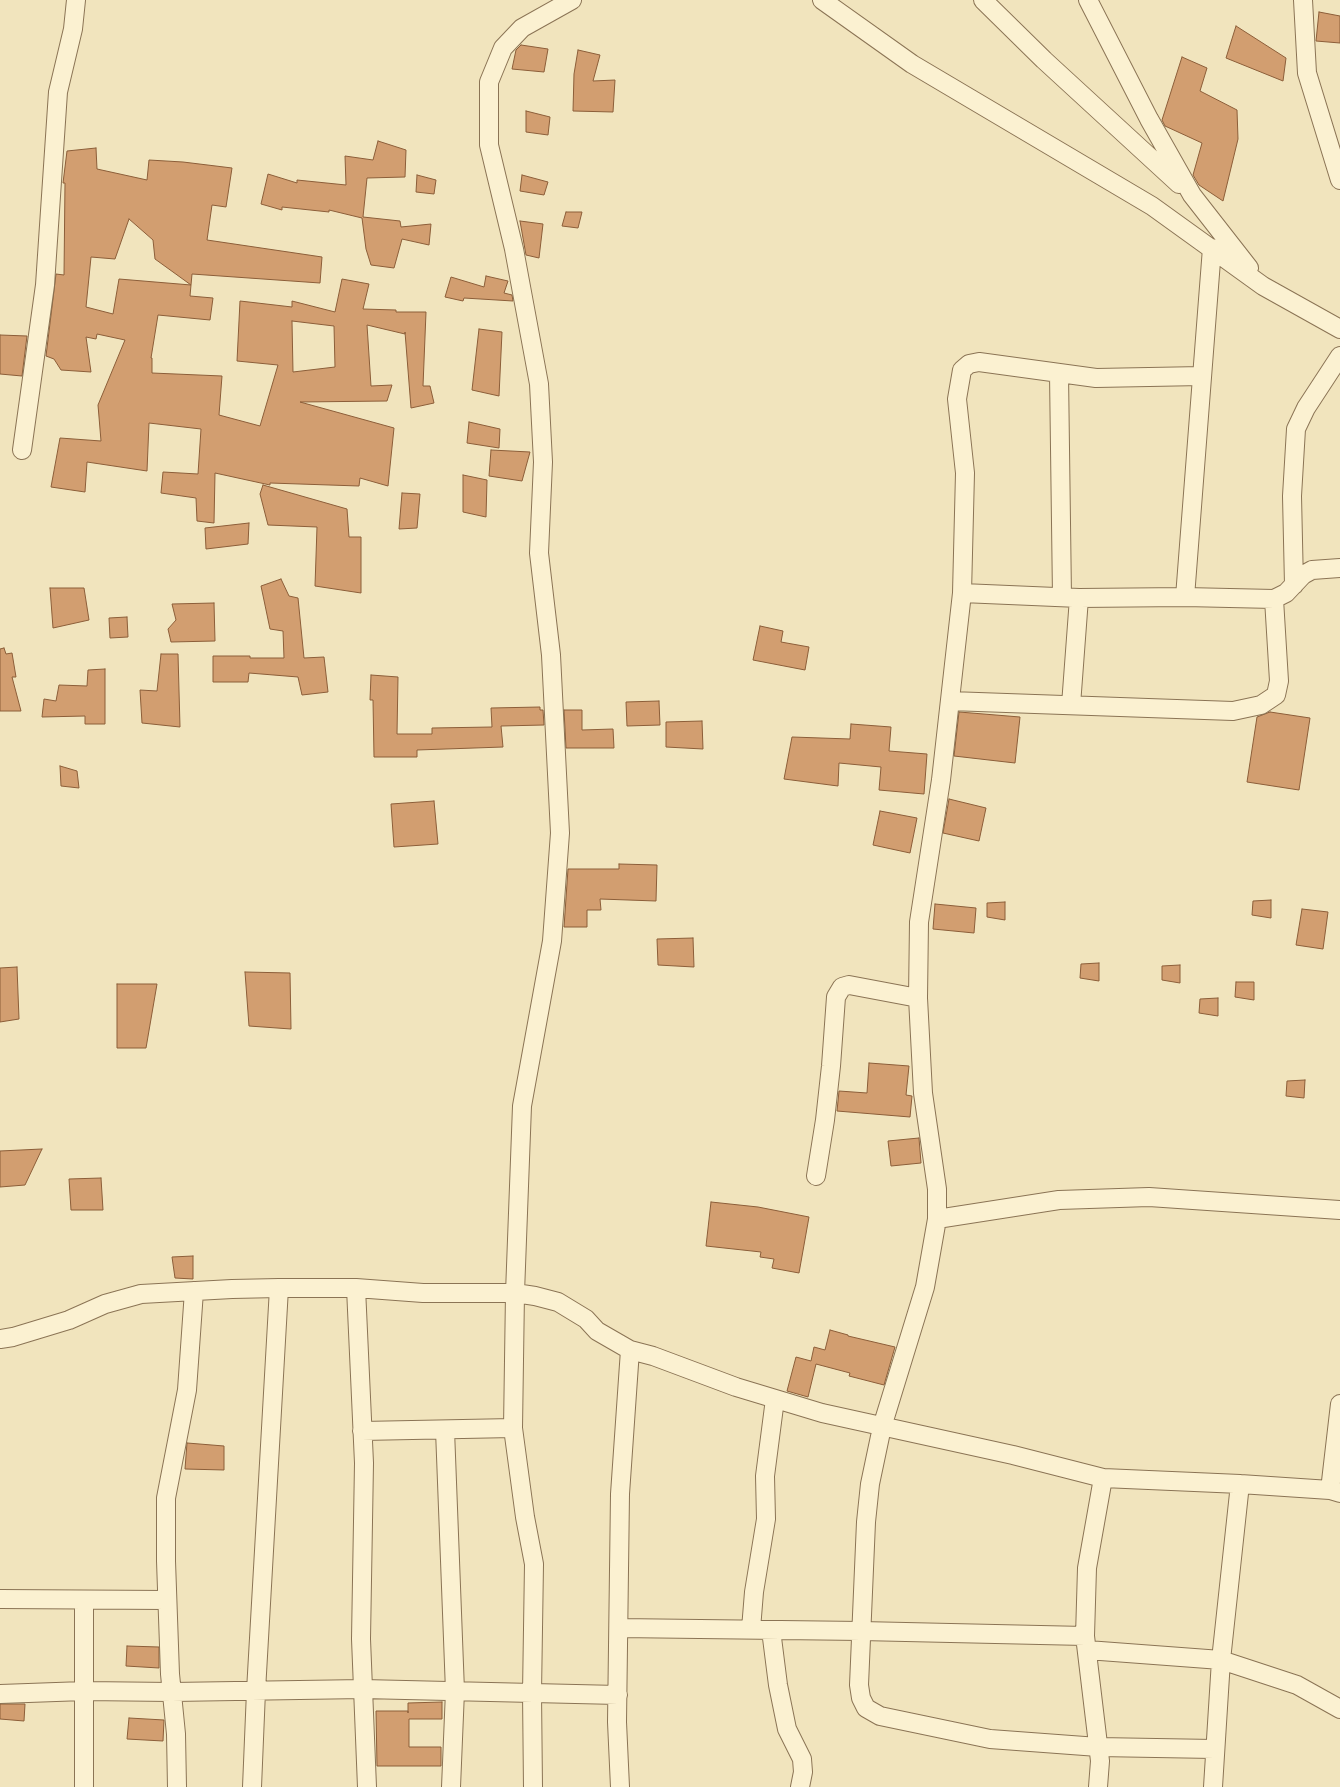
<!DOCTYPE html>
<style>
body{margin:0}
canvas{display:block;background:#f1e4bd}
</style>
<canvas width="1340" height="1787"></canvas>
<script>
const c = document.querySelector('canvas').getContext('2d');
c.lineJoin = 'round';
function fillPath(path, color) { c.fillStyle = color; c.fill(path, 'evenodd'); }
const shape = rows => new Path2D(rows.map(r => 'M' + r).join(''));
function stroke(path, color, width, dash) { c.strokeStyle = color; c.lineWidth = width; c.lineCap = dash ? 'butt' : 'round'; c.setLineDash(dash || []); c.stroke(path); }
const building = shape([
 [1319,12,1340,16,1340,43,1316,41,1319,12],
 [1236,26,1286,58,1283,81,1226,58,1236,26],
 [521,45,548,49,544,72,512,69,516,50,521,45],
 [578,50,600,55,593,81,615,80,613,112,573,111,574,74,578,50],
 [1182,57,1207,68,1200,91,1237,110,1238,139,1223,201,1199,185,1193,175,1202,143,1165,126,1162,120,1182,57],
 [526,111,550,117,548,135,526,132,526,111],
 [378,141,406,150,405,177,367,178,363,217,400,221,401,227,431,224,429,245,402,239,394,268,371,265,366,249,362,218,329,210,329,212,282,207,282,210,261,204,268,174,297,183,297,180,346,185,345,156,373,160,378,141],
 [96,148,97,169,147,180,149,160,183,162,232,168,226,207,212,205,207,240,322,257,320,283,192,274,190,296,213,298,210,320,158,315,151,358,152,358,152,373,222,376,219,415,260,426,278,365,237,361,240,301,292,307,292,301,335,312,342,279,369,284,363,309,396,310,396,312,426,312,423,386,430,386,434,403,411,408,405,332,405,334,367,325,371,386,392,385,387,401,300,402,394,428,388,486,360,478,359,486,270,483,270,485,215,473,214,523,197,521,196,498,161,493,163,472,198,474,201,429,149,423,147,471,87,462,85,492,51,487,60,438,101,441,98,405,125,340,97,334,96,339,86,337,91,372,61,370,54,359,46,356,56,274,64,275,65,183,63,183,67,151,96,148],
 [129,219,153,240,155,259,191,285,119,279,113,314,86,307,91,257,115,259,129,219],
 [292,321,334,326,335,367,293,372,292,321],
 [417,175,436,180,434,194,416,192,417,175],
 [522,175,548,182,544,195,520,191,522,175],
 [566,212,582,212,578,228,562,226,566,212],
 [520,221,543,224,539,258,526,255,520,221],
 [486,276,508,281,504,293,512,295,513,301,464,298,463,301,445,297,451,277,484,287,486,276],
 [479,329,502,332,499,396,472,390,479,329],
 [0,335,27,336,22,376,0,374,0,335],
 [469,422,500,429,499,448,467,443,469,422],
 [491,450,530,452,522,481,489,476,491,450],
 [463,475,487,480,486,517,463,512,463,475],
 [263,485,347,509,349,537,361,537,361,593,315,586,317,527,268,525,260,494,263,485],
 [402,493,420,494,417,528,399,529,402,493],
 [249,523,248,544,206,549,205,528,249,523],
 [281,579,289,596,298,598,304,658,324,657,328,692,302,695,298,677,249,673,248,682,213,682,213,656,250,656,250,658,284,658,283,631,270,629,261,586,281,579],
 [50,588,84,588,89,620,53,628,50,588],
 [214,603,215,641,171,642,168,629,176,620,172,604,214,603],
 [127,617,128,637,110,638,109,618,127,617],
 [760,626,783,631,781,642,809,647,805,670,753,660,760,626],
 [4,648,6,654,12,653,16,677,12,677,21,711,0,711,0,649,4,648],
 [161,654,178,654,180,727,142,723,140,690,157,691,161,654],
 [105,669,105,724,85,724,85,716,42,717,44,699,56,701,59,685,87,686,88,670,105,669],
 [371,675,398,677,397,734,432,734,432,728,492,727,491,708,540,707,540,710,543,710,544,725,501,726,503,747,417,750,417,757,374,757,373,700,370,700,371,675],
 [659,701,660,725,627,726,626,702,659,701],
 [564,710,582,710,582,730,613,729,614,748,566,748,564,710],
 [959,712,1020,717,1015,763,954,756,959,712],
 [1270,712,1310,718,1299,790,1247,782,1257,717,1270,712],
 [702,721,703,749,666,747,666,722,702,721],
 [851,724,891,727,889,751,927,754,924,794,879,790,881,767,839,763,838,786,784,779,792,737,850,739,851,724],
 [60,766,77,771,79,788,61,786,60,766],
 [949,799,986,808,979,841,943,833,949,799],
 [434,801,438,844,394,847,391,804,434,801],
 [880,811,917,818,910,853,873,845,880,811],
 [619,864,657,865,656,901,600,899,601,910,587,910,587,927,564,927,568,869,619,869,619,864],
 [1271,900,1271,918,1252,915,1253,901,1271,900],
 [1005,902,1005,920,987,917,987,903,1005,902],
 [935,904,976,908,974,933,933,929,935,904],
 [1302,909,1328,912,1323,949,1296,945,1302,909],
 [693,938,694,967,658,965,657,939,693,938],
 [1099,963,1099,981,1080,978,1081,964,1099,963],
 [1180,965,1180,983,1162,980,1162,966,1180,965],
 [17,967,19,1019,0,1022,0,968,17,967],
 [245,972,290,973,291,1029,249,1026,245,972],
 [1236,982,1254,982,1254,1000,1235,997,1236,982],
 [117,984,157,984,146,1048,117,1048,117,984],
 [1218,998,1218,1016,1199,1013,1200,999,1218,998],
 [869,1063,909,1066,906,1095,912,1096,910,1117,837,1111,839,1091,867,1093,869,1063],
 [1305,1080,1304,1098,1286,1096,1287,1081,1305,1080],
 [919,1138,921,1163,891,1166,888,1141,919,1138],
 [42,1149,25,1185,0,1187,0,1151,42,1149],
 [101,1178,103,1210,71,1210,69,1179,101,1178],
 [711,1202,758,1207,809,1217,799,1273,772,1268,774,1259,760,1257,761,1252,706,1246,711,1202],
 [193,1256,193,1279,175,1278,172,1257,193,1256],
 [830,1330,848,1335,848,1336,895,1347,884,1385,849,1376,850,1373,816,1364,808,1397,787,1391,796,1357,811,1361,814,1347,825,1350,830,1330],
 [187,1443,224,1446,224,1470,185,1469,187,1443],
 [127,1646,159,1647,159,1668,126,1666,127,1646],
 [442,1702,442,1719,409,1719,409,1747,441,1747,441,1766,377,1766,376,1711,408,1711,408,1713,408,1703,442,1702],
 [0,1704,25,1704,24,1721,0,1719,0,1704],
 [129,1718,164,1720,163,1741,127,1739,129,1718]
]);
fillPath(building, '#d29e70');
stroke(building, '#8c5e39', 1);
const street = shape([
 [822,0,912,64,1152,206,1263,286,1340,329],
 [983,0,1044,60,1179,184],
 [1088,0,1149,119,1192,195,1249,268],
 [1303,0,1307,73,1340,180],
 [1059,374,1062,597],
 [1202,376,1096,378,979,362,969,364,962,370,957,399,965,473,962,593,941,780,919,922,918,998,923,1093,937,1189,937,1219,925,1287,882,1427,870,1484,866,1522,859,1685,861,1698,866,1708,880,1716,990,1739,1098,1747,1214,1749],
 [22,450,45,285,58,92,73,29,76,0],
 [1294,585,1292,496,1296,429,1306,408,1340,356],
 [962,593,1079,598,1185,597,1274,599,1286,593,1303,575,1312,570,1340,568],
 [1185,597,1212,248],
 [950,701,1233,711,1261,705,1276,695,1279,681,1274,599],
 [1071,705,1079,598],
 [816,1176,825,1120,831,1066,836,997,842,987,849,985,918,998],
 [937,1219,1059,1200,1149,1197,1340,1210],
 [356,1288,364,1463,361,1639,367,1787],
 [0,1339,13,1337,69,1320,105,1304,141,1294,232,1289,279,1288,356,1288,423,1293,515,1293,535,1296,558,1302,586,1319,597,1331,630,1350,653,1356,736,1387,822,1413,1013,1455,1103,1478,1240,1484,1330,1490,1340,1493],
 [445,1430,455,1691,451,1787],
 [362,1431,513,1428],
 [1330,1490,1340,1404],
 [0,1599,167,1600],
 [84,1600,84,1787],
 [619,1628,861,1631,1085,1636],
 [751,1629,754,1592,766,1519,765,1476,775,1399],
 [771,1630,778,1685,787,1729,802,1759,803,1772,800,1787],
 [1087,1650,1221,1660,1297,1685,1340,1709],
 [0,1694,84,1691,172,1692,363,1689,618,1695],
 [177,1787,176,1734,170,1674,166,1561,166,1498,187,1390,194,1291],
 [252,1787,256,1691,279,1288],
 [533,1787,532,1693,534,1564,525,1517,513,1428,515,1293,522,1106,552,941,560,833,551,655,539,553,543,462,539,384,514,249,489,145,489,82,503,48,522,28,572,0],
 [620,1787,617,1722,620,1494,630,1350],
 [1098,1787,1100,1761,1085,1636,1087,1568,1103,1478],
 [1213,1787,1221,1660,1240,1484]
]);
stroke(street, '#8b7455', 20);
stroke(street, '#fbf1d1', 18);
</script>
